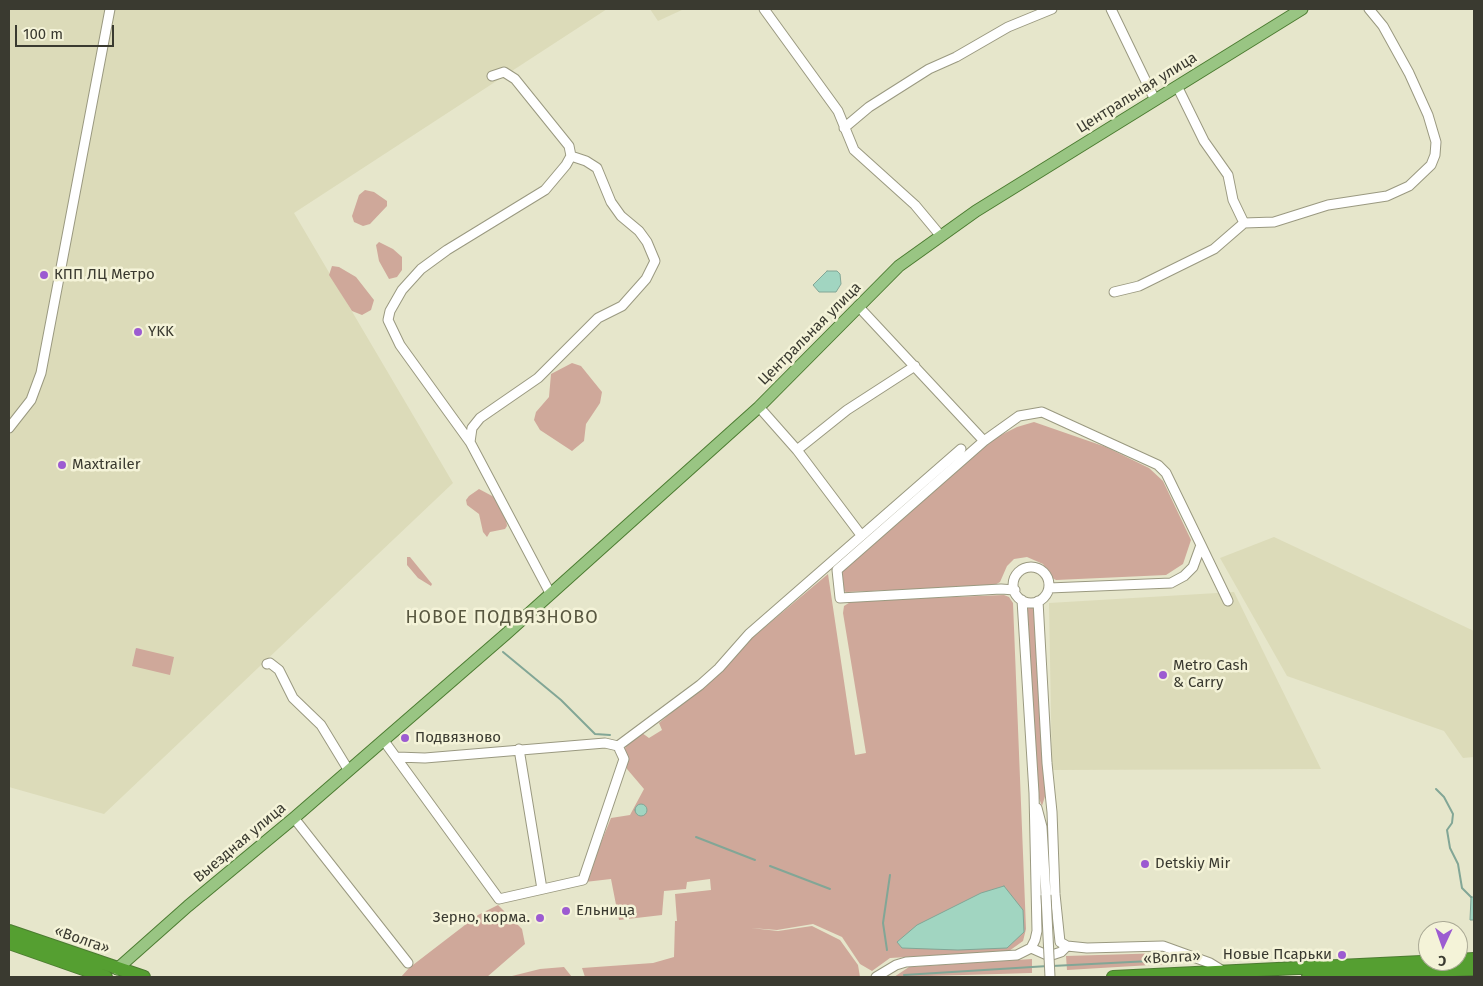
<!DOCTYPE html>
<meta charset="utf-8">
<style>
body{margin:0}
#map{position:relative;width:1483px;height:986px;overflow:hidden;background:#e6e6cb;font-family:"Fira Sans",sans-serif}
canvas{display:block}
.frame{position:absolute;inset:0;border:10px solid #3a3a30;pointer-events:none}
.north{position:absolute;left:1418px;top:921px;width:50px;height:50px;box-sizing:border-box;background:#f4f3d8;border:1px solid #aaa995;border-radius:50%;rotate:183deg;font-size:14px;font-weight:700;line-height:20px;text-align:center;color:#3a3a30}
.north::after{content:'';display:block;margin:auto;width:18px;height:22px;background:#9c5bd1;clip-path:polygon(50% 0,100% 100%,50% 72%,0 100%)}
.scale{position:absolute;left:15px;top:25px;width:99px;height:22px;box-sizing:border-box;border:2px solid #3a3a30;border-top:0;padding-left:6px;font-size:15px;line-height:18px;white-space:nowrap;color:#3a3a30;-webkit-text-stroke:4px #f4f3d8;paint-order:stroke}
</style>
<div id="map">
<canvas width="1483" height="986"></canvas>
<div class="frame"></div>
<div class="north">С</div>
<div class="scale">100 m</div>
</div>
<script>
const c = document.querySelector('canvas').getContext('2d');
c.lineJoin = 'round';
function fillPath(path, color) { c.fillStyle = color; c.fill(path, 'evenodd'); }
const shape = rows => new Path2D(rows.map(r => 'M' + r).join(''));
function stroke(path, color, width, dash) { c.strokeStyle = color; c.lineWidth = width; c.lineCap = dash ? 'butt' : 'round'; c.setLineDash(dash || []); c.stroke(path); }
function label(font, color, halo, rows, align = 'center') {
  c.font = font + ' "Fira Sans",sans-serif'; c.lineWidth = 5; c.setLineDash([]); c.textBaseline = 'middle'; c.strokeStyle = halo; c.fillStyle = color; for (const [text, x, y, turn = 0] of rows) {
    c.save(); c.translate(x, y); c.rotate((+turn || 0) * Math.PI / 180); c.textAlign = isNaN(turn) ? turn : align; if (halo) c.strokeText(text, 0, 0); c.fillText(text, 0, 0); c.restore();
  }
}
fillPath(shape([
 [9,9,607,9,294,213,453,483,104,814,9,787],
 [650,9,684,9,658,21],
 [1274,537,1474,631,1474,757,1463,758,1444,731,1287,676,1220,558],
 [1234,592,1321,769,1052,770,1049,603]
]), '#dcdbb9');
fillPath(shape([
 [365,190,374,192,387,201,387,206,370,224,363,226,354,222,352,216,359,195],
 [379,242,393,249,402,257,402,270,397,277,389,279,379,261,376,245],
 [332,266,339,267,356,277,374,300,371,310,362,315,352,311,329,275],
 [572,363,581,366,602,392,600,403,586,424,584,441,572,451,540,430,534,420,536,412,549,397,551,374],
 [1034,422,1106,447,1149,468,1163,481,1191,540,1183,564,1166,575,1056,580,1052,578,1043,564,1027,557,1014,559,1007,566,1000,582,993,586,846,592,842,590,838,571,987,442,1017,427],
 [479,489,494,497,506,519,507,526,505,529,490,532,487,537,483,532,479,514,467,505,466,500,469,496],
 [407,557,410,557,432,584,431,586,418,578,407,565],
 [828,574,855,755,866,753,843,613,844,606,852,601,1004,595,1009,597,1013,603,1026,929,1023,941,1009,951,890,958,872,971,860,964,842,937,813,924,777,930,751,928,778,931,812,926,840,940,858,965,860,977,585,977,582,968,653,963,674,957,675,921,677,921,675,894,711,890,710,879,687,882,686,889,664,891,662,915,619,920,611,879,585,882,611,818,630,815,644,789,627,769,624,751,627,744,642,733,649,738,662,730,659,723,715,676,753,637],
 [1036,606,1046,793,1042,806,1037,793,1026,607],
 [136,648,174,657,170,675,132,666],
 [498,905,522,929,525,944,487,977,401,977,409,968,478,915],
 [1165,953,1185,963,1067,970,1066,956],
 [1032,959,1032,973,894,977,909,967],
 [564,967,572,977,508,977,540,969]
]), '#cfa89a');
const water = shape([
 [827,271,837,271,840,274,841,284,836,292,819,292,813,285,827,271],
 '635 810a6 6 0 1 1 12 0a6 6 0 1 1-12 0Z',
 [1004,886,1023,910,1024,932,1007,948,958,950,902,948,897,942,917,925,981,893,1004,886],
 [1471,897,1474,897,1474,920,1470,920,1471,897]
]);
fillPath(water, '#a1d5c1');
stroke(water, '#82a696', 1);
stroke(shape([
 [503,652,561,700,595,734,610,735],
 [1436,789,1444,797,1453,814,1452,823,1447,830,1450,848,1458,864,1462,888,1471,897],
 [696,837,755,860],
 [770,866,830,889],
 [887,950,883,923,890,875],
 [1052,966,1170,960],
 [904,975,1048,966]
]), '#82a696', 2);
const minor = shape([
 [764,9,838,111,854,150,915,205,940,235],
 [1111,9,1155,100],
 [492,76,504,72,515,79,569,146,571,156,566,165,545,190,447,250,421,269,402,290,390,311,388,320,400,345,470,442,550,593],
 [844,128,869,107,929,69,956,57,1008,27,1052,9],
 [1244,223,1274,222,1328,205,1387,196,1409,186,1431,165,1435,155,1436,142,1428,115,1409,73,1383,26,1369,9],
 [1114,292,1139,286,1214,249,1244,223,1233,200,1228,175,1204,141,1177,86],
 [858,306,984,441,1019,416,1042,412,1158,465,1166,473,1201,545],
 [759,407,797,450,861,535],
 [9,428,31,400,41,373,110,9],
 [984,441,837,570,840,598,1001,589,1015,590],
 [470,442,472,428,480,418,538,378,598,318,622,306,646,279,655,261,647,242,639,231,621,216,611,202,597,168,586,161,571,156],
 [797,450,847,410,915,366],
 '1013 585a18 18 0 1 1 36 0a18 18 0 1 1-36 0Z',
 [1049,588,1171,583,1184,576,1193,567,1201,545,1228,601],
 [1038,601,1047,763,1052,812,1055,894,1060,942,1067,946,1087,948,1163,946,1210,963,1223,971],
 [267,664,270,663,279,670,293,698,321,725,349,771],
 [384,741,499,899,583,880,624,759,618,746,605,743,425,758,397,757],
 [618,746,700,685,719,668,749,634,961,449],
 [519,749,542,889],
 [1037,808,1042,827,1046,895],
 [294,818,408,963],
 [1031,948,1049,956,1061,952,1067,946],
 [876,977,896,965,906,962,1017,955,1031,948,1035,940,1037,931,1034,793,1022,600]
]);
const major = shape([
 [117,969,188,906,294,818,506,634,759,407,899,266,976,211,1302,9]
]);
const highway = shape([
 [9,931,144,977],
 [9,943,106,977],
 [1458,960,1474,959],
 [1113,977,1442,961],
 [1308,977,1474,969]
]);
stroke(minor, '#9a9980', 11);
stroke(major, '#4c7c31', 13);
stroke(highway, '#4c7c31', 14);
stroke(minor, '#fff', 9);
stroke(major, '#99c583', 11);
stroke(highway, '#559f31', 12);
const minorBridge = shape([
 [1046,895,1050,977]
]);
stroke(minorBridge, '#9a9980', 11, []);
stroke(minorBridge, '#fff', 9);
for (const [x, y, r, color] of [
 [44,275,5,"#9c5bd1"],
 [138,332,5,"#9c5bd1"],
 [62,465,5,"#9c5bd1"],
 [1163,675,5,"#9c5bd1"],
 [405,738,5,"#9c5bd1"],
 [1145,864,5,"#9c5bd1"],
 [566,911,5,"#9c5bd1"],
 [540,918,5,"#9c5bd1"],
 [1342,955,5,"#9c5bd1"]
]) { const dot = new Path2D(); dot.arc(x, y, r, 0, 2 * Math.PI); c.fillStyle = color; c.fill(dot); stroke(dot, '#f4f3d8', 2); }
label('15px', '#3a3a30', '#f4f3d8', [
 ["Центральная улица",1137,93,-32],
 ["Центральная улица",810,334,-45],
 ["Выездная улица",240,843,-40],
 ["«Волга»",82,940,19],
 ["«Волга»",1172,958,-3]
]);
label('15px', '#3a3a30', '#f4f3d8', [
 ["КПП ЛЦ Метро",54,275],
 ["YKK",148,332],
 ["Maxtrailer",72,465],
 ["Metro Cash",1173,666],
 ["& Carry",1173,683],
 ["Подвязново",415,738],
 ["Detskiy Mir",1155,864],
 ["Ельница",576,911],
 ["Зерно, корма.",530,918,"right"],
 ["Новые Псарьки",1332,955,"right"]
], 'left');
c.letterSpacing = '1px';
label('18px', '#585740', '#f4f3d8', [
 ["НОВОЕ ПОДВЯЗНОВО",502,618]
]);
c.letterSpacing = '0px';
</script>
